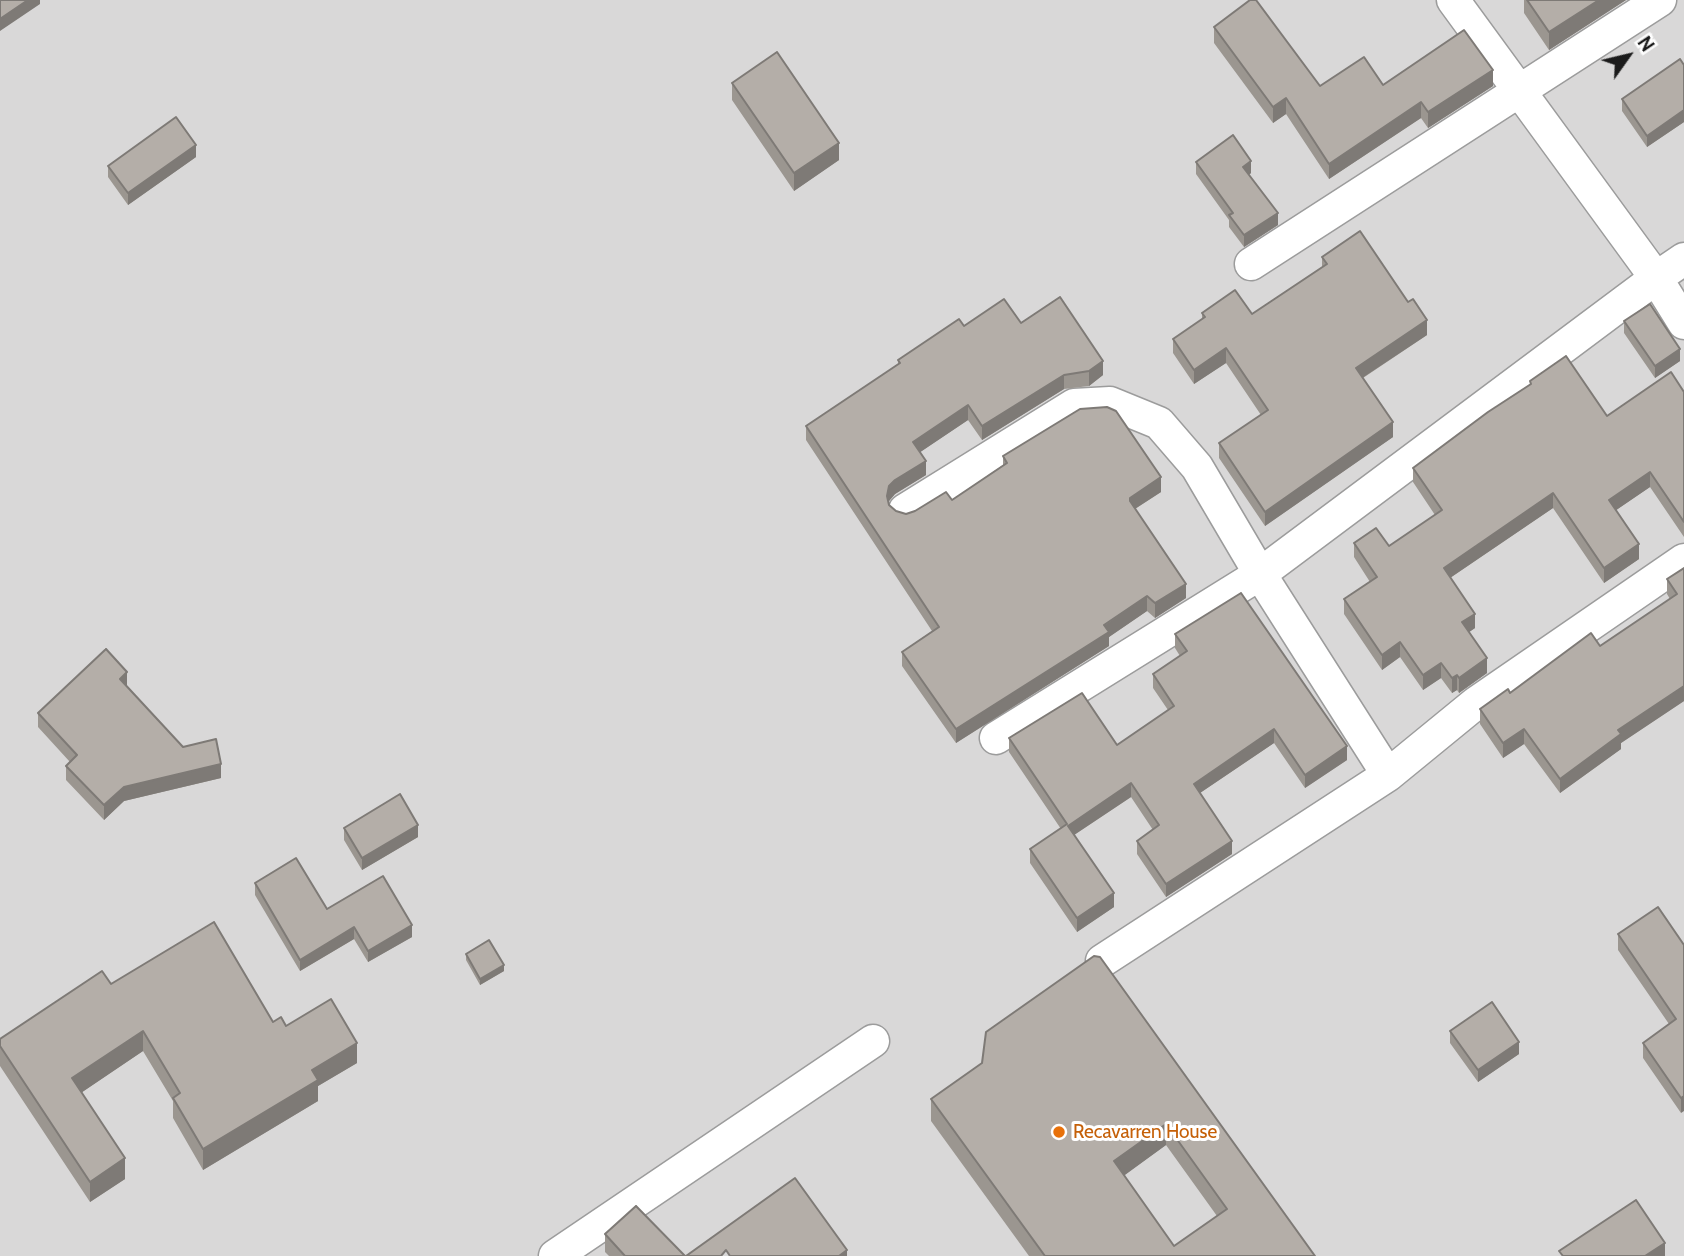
<!DOCTYPE html>
<style>
body{margin:0}
#map{position:relative;width:1684px;height:1256px;overflow:hidden;background:#ebe9e1;font-family:Cabin,sans-serif}
canvas{display:block}
.north{position:absolute;left:1593px;top:21px;width:70px;height:70px;-webkit-text-stroke:5px #fff;paint-order:stroke;rotate:56deg;font-size:19px;font-weight:700;line-height:28px;text-align:center;color:#1b1b1b}
.north::after{content:'';display:block;margin:auto;width:24px;height:32px;background:#1b1b1b;clip-path:polygon(50% 0,100% 100%,50% 72%,0 100%)}
</style>
<div id="map">
<canvas width="1684" height="1256"></canvas>
<div class="north">N</div>
</div>
<script>
const c = document.querySelector('canvas').getContext('2d');
c.lineJoin = 'round';
function fillPath(path, color) { c.fillStyle = color; c.fill(path, 'evenodd'); }
const shape = rows => new Path2D(rows.map(r => 'M' + r).join(''));
function stroke(path, color, width, dash) { c.strokeStyle = color; c.lineWidth = width; c.lineCap = dash ? 'butt' : 'round'; c.setLineDash(dash || []); c.stroke(path); }
function label(font, color, halo, rows, align = 'center') {
  c.font = font + ' Cabin,sans-serif'; c.lineWidth = 6; c.setLineDash([]); c.textBaseline = 'middle'; c.strokeStyle = halo; c.fillStyle = color; for (const [text, x, y, turn = 0] of rows) {
    c.save(); c.translate(x, y); c.rotate((+turn || 0) * Math.PI / 180); c.textAlign = isNaN(turn) ? turn : align; if (halo) c.strokeText(text, 0, 0); c.fillText(text, 0, 0); c.restore();
  }
}
fillPath(shape([
 [0,0,1684,0,1684,1256,0,1256]
]), '#d9d8d8');
const street = shape([
 [1453,0,1656,278,1684,323],
 [1251,264,1660,0],
 [905,510,1074,405,1110,403,1159,423,1197,467,1260,574,1388,775],
 [996,738,1260,574,1656,278,1684,259],
 [1102,961,1388,775,1476,703,1684,560],
 [555,1256,873,1041]
]);
stroke(street, '#9c9c9c', 35);
stroke(street, '#fff', 32);
fillPath(shape([
 [1524,0,1626,0,1549,50,1524,13],
 [1214,27,1320,86,1383,85,1493,86,1428,128,1421,118,1329,179,1286,114,1273,123,1214,43],
 [1684,65,1684,122,1647,147,1622,111,1622,99],
 [732,83,839,160,794,191,732,100],
 [196,157,128,205,108,177,108,166],
 [1196,162,1251,173,1249,175,1278,225,1244,247,1229,227,1229,220,1196,174],
 [1322,257,1427,335,1363,378,1393,437,1265,526,1219,458,1219,443,1261,415,1226,363,1194,384,1173,353,1173,339,1202,320,1202,313,1252,314,1322,267],
 [1624,321,1680,361,1655,378,1624,333],
 [1021,323,1103,375,1089,386,1064,389,982,440,968,420,920,452,926,475,895,494,889,501,889,505,896,511,906,514,952,500,1003,465,1003,456,1161,492,1135,509,1186,598,1155,618,1147,611,1109,637,1109,646,956,743,902,666,902,652,932,631,806,440,806,426,898,364,898,360,964,326],
 [1530,381,1607,416,1684,392,1684,537,1650,487,1616,510,1639,559,1604,583,1553,508,1450,578,1475,628,1469,632,1487,673,1459,693,1457,690,1452,693,1441,678,1423,690,1400,657,1382,670,1344,614,1344,599,1370,582,1354,557,1354,543,1389,546,1435,515,1413,482,1413,468,1530,385],
 [1684,568,1684,701,1621,743,1621,749,1560,793,1524,744,1503,758,1480,724,1480,709,1600,646,1670,599,1667,594,1667,579],
 [1175,634,1347,760,1305,788,1274,743,1200,793,1232,854,1166,897,1137,854,1137,841,1153,830,1131,797,1074,835,1114,907,1077,932,1030,863,1030,849,1061,829,1009,752,1009,738,1117,745,1168,710,1153,688,1153,674,1180,656,1175,648],
 [127,686,183,747,221,778,124,801,104,820,66,780,66,766,70,762,38,727,38,713],
 [344,828,418,837,362,870,344,840],
 [255,883,327,909,412,937,368,962,354,939,300,971,255,895],
 [1618,934,1684,945,1681,1113,1643,1058,1643,1043,1669,1024,1618,950],
 [466,954,504,971,480,985,466,960],
 [1094,956,1315,1256,1029,1256,931,1121,931,1099,982,1063],
 [1166,1145,1217,1216,1174,1246,1124,1175],
 [111,984,273,1022,286,1026,357,1063,318,1086,318,1101,203,1170,173,1118,173,1101,143,1051,82,1092,125,1179,90,1202,0,1066,0,1039],
 [1450,1031,1519,1054,1478,1082,1450,1043],
 [605,1234,685,1256,609,1256,605,1252]
]), '#9b9690');
fillPath(shape([
 [28,0,40,0,40,4,0,31,0,19],
 [1599,0,1626,0,1549,50,1549,32],
 [1493,70,1493,86,1428,128,1428,112],
 [1286,98,1286,114,1273,123,1273,107],
 [1421,102,1421,118,1329,179,1329,164],
 [1684,110,1684,122,1647,147,1647,136],
 [839,143,839,160,794,191,794,173],
 [196,145,196,157,128,205,128,193],
 [1251,161,1251,173,1243,179,1243,167],
 [1278,213,1278,225,1244,247,1244,235],
 [1427,320,1427,335,1356,382,1356,368],
 [1226,348,1226,363,1194,384,1194,370],
 [1680,349,1680,361,1655,378,1655,366],
 [1103,361,1103,375,1089,386,1089,371],
 [1064,375,1064,389,982,440,982,426],
 [968,405,968,420,913,457,913,442],
 [1393,422,1393,437,1265,526,1265,512],
 [926,461,926,475,895,494,889,501,887,510,887,496,889,486,895,480],
 [1650,472,1650,487,1609,515,1609,500],
 [1161,477,1161,492,1130,512,1130,498],
 [1553,493,1553,508,1444,582,1444,568],
 [1639,544,1639,559,1604,583,1604,568],
 [1186,584,1186,598,1155,618,1155,603],
 [1147,596,1147,611,1109,637,1109,646,956,743,956,729],
 [1475,614,1475,628,1462,637,1462,622],
 [1400,642,1400,657,1382,670,1382,655],
 [1487,658,1487,673,1459,693,1459,678],
 [1441,663,1441,678,1423,690,1423,675],
 [127,672,127,686,120,679],
 [1457,675,1457,690,1452,693,1452,678],
 [1684,686,1684,701,1621,743,1621,749,1560,793,1560,779,1618,730],
 [1274,729,1274,743,1194,797,1194,784],
 [1524,729,1524,744,1503,758,1503,743],
 [1347,746,1347,760,1305,788,1305,775],
 [221,764,221,778,124,801,104,820,104,805,124,787],
 [1131,783,1131,797,1068,839,1068,826],
 [418,825,418,837,362,870,362,858],
 [1232,841,1232,854,1166,897,1166,884],
 [1114,893,1114,907,1077,932,1077,918],
 [412,925,412,937,368,962,368,951],
 [354,927,354,939,300,971,300,960],
 [504,965,504,971,480,985,480,979],
 [143,1031,143,1051,72,1099,72,1078],
 [1519,1042,1519,1054,1478,1082,1478,1070],
 [357,1043,357,1063,318,1086,318,1101,203,1170,203,1149,312,1070],
 [1684,1096,1684,1111,1681,1113,1681,1098],
 [1166,1124,1166,1145,1114,1183,1114,1161],
 [125,1158,125,1179,90,1202,90,1182],
 [1665,1243,1665,1256,1645,1256],
 [847,1250,847,1256,839,1256]
]), '#7e7a76');
const building = shape([
 [0,0,28,0,0,19,0,0],
 [1250,0,1256,0,1320,86,1364,57,1383,85,1464,30,1493,70,1428,112,1421,102,1329,164,1286,98,1273,107,1214,27,1250,0],
 [1527,0,1599,0,1549,32,1527,0],
 [777,52,839,143,794,173,732,83,777,52],
 [1680,59,1684,65,1684,110,1647,136,1622,99,1680,59],
 [176,117,196,145,128,193,108,166,176,117],
 [1233,135,1251,161,1243,167,1278,213,1244,235,1229,215,1233,213,1196,162,1233,135],
 [1360,231,1408,302,1413,299,1427,320,1356,368,1393,422,1265,512,1219,443,1268,410,1226,348,1194,370,1173,339,1205,317,1202,313,1235,290,1252,314,1327,264,1322,257,1360,231],
 [1060,297,1103,361,1089,371,1064,375,982,426,968,405,913,442,926,461,895,480,889,486,887,496,889,505,896,511,906,514,915,511,946,492,952,500,1007,463,1003,456,1080,409,1107,407,1116,411,1161,477,1130,498,1130,501,1186,584,1155,603,1147,596,1104,625,1109,632,956,729,902,652,939,627,806,426,900,363,898,360,959,319,964,326,1004,299,1021,323,1060,297],
 [1650,304,1680,349,1655,366,1624,321,1650,304],
 [1566,356,1607,416,1671,372,1684,392,1684,522,1650,472,1609,500,1639,544,1604,568,1553,493,1444,568,1475,614,1462,622,1487,658,1459,678,1457,675,1452,678,1441,663,1423,675,1400,642,1382,655,1344,599,1377,577,1354,543,1376,528,1389,546,1442,510,1413,468,1488,412,1531,384,1530,381,1566,356],
 [1684,568,1684,686,1618,730,1621,734,1560,779,1524,729,1503,743,1480,709,1508,689,1510,693,1591,633,1600,646,1677,594,1667,579,1684,568],
 [1241,593,1347,746,1305,775,1274,729,1194,784,1232,841,1166,884,1137,841,1159,825,1131,783,1068,826,1114,893,1077,918,1030,849,1067,824,1009,738,1082,693,1117,745,1174,706,1153,674,1187,651,1175,634,1241,593],
 [106,649,127,672,120,679,183,747,216,739,221,764,124,787,104,805,66,766,77,755,38,713,106,649],
 [400,794,418,825,362,858,344,828,400,794],
 [296,858,327,909,383,876,412,925,368,951,354,927,300,960,255,883,296,858],
 [1658,907,1684,945,1684,1096,1681,1098,1643,1043,1676,1019,1618,934,1658,907],
 [214,922,273,1022,281,1017,286,1026,331,999,357,1043,312,1070,318,1080,203,1149,173,1098,180,1093,143,1031,72,1078,125,1158,90,1182,0,1046,0,1039,102,971,111,984,214,922],
 [489,940,504,965,480,979,466,954,489,940],
 [1094,956,1100,957,1315,1256,1045,1256,931,1099,982,1063,986,1032,1094,956],
 [1166,1124,1227,1209,1174,1246,1114,1161,1166,1124],
 [1492,1002,1519,1042,1478,1070,1450,1031,1492,1002],
 [795,1178,847,1250,839,1256,730,1256,726,1250,721,1256,686,1256,795,1178],
 [1636,1200,1665,1243,1645,1256,1563,1256,1559,1251,1636,1200],
 [636,1206,685,1256,625,1256,605,1234,636,1206]
]);
fillPath(building, '#b4aea8');
stroke(building, '#7e7a76', 2);
for (const [x, y, r, color] of [
 [1059,1132,7,"#e8710a"]
]) { const dot = new Path2D(); dot.arc(x, y, r, 0, 2 * Math.PI); c.fillStyle = color; c.fill(dot); stroke(dot, '#fff', 2.5); }
label('19px', '#c56008', '#fff', [
 ["Recavarren House",1073,1132]
], 'left');
</script>
